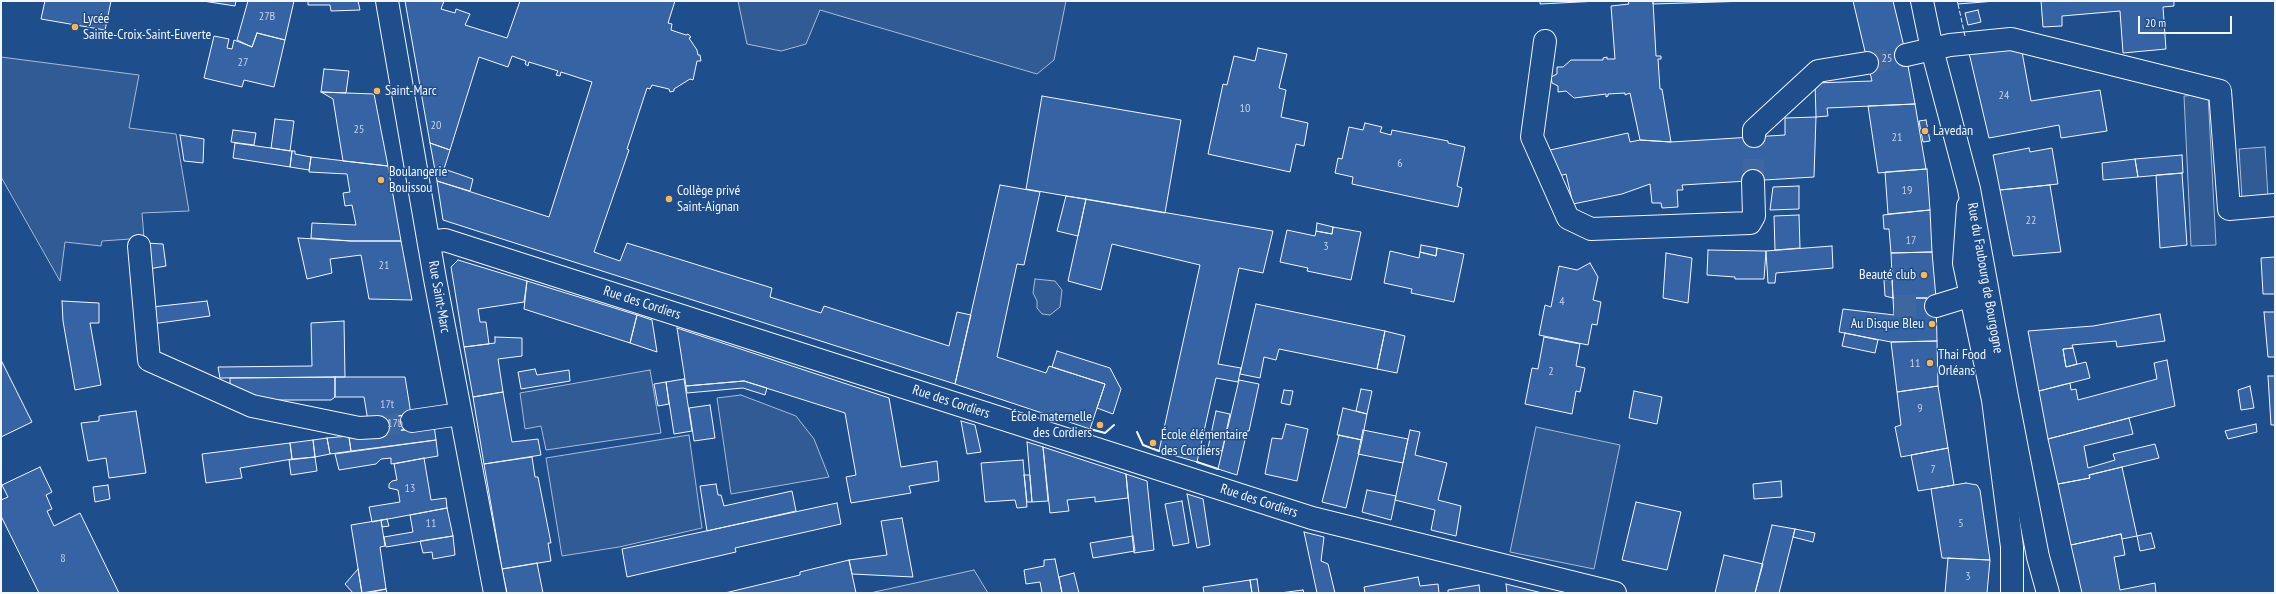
<!DOCTYPE html>
<meta charset="utf-8">
<style>
body{margin:0}
#map{position:relative;width:2276px;height:594px;overflow:hidden;background:#1f4e8c;font-family:"PT Sans Narrow",sans-serif}
canvas{display:block}
.frame{position:absolute;inset:0;border:2px solid #f2f6ff;pointer-events:none}
.scale{position:absolute;left:2138px;top:16px;width:94px;height:18px;box-sizing:border-box;border:2px solid #f2f6ff;border-top:0;padding-left:5px;font-size:12px;line-height:14px;white-space:nowrap;color:#f2f6ff;-webkit-text-stroke:3px #1f4e8c;paint-order:stroke}
</style>
<div id="map">
<canvas width="2276" height="594"></canvas>
<div class="frame"></div>
<div class="scale">20 m</div>
</div>
<script>
const c = document.querySelector('canvas').getContext('2d');
c.lineJoin = 'round';
function fillPath(path, color) { c.fillStyle = color; c.fill(path, 'evenodd'); }
const shape = rows => new Path2D(rows.map(r => 'M' + r).join(''));
function stroke(path, color, width, dash) { c.strokeStyle = color; c.lineWidth = width; c.lineCap = dash ? 'butt' : 'round'; c.setLineDash(dash || []); c.stroke(path); }
function label(font, color, halo, rows, align = 'center') {
  c.font = font + ' "PT Sans Narrow",sans-serif'; c.lineWidth = 3; c.setLineDash([]); c.textBaseline = 'middle'; c.strokeStyle = halo; c.fillStyle = color; for (const [text, x, y, turn = 0] of rows) {
    c.save(); c.translate(x, y); c.rotate((+turn || 0) * Math.PI / 180); c.textAlign = isNaN(turn) ? turn : align; if (halo) c.strokeText(text, 0, 0); c.fillText(text, 0, 0); c.restore();
  }
}
const built = shape([
 [738,1,1066,1,1054,60,1037,74,820,10,806,44,781,51,747,44,738,1],
 [1,57,139,75,129,128,176,134,189,211,142,213,144,238,102,241,101,246,65,242,60,281,1,177,1,57],
 [2208,94,2216,245,2191,246,2184,96,2208,94],
 [2265,147,2268,197,2242,198,2239,149,2265,147],
 [1035,279,1055,281,1062,290,1060,307,1050,315,1042,314,1037,308,1037,301,1033,293,1035,279],
 [650,370,661,433,546,450,541,426,525,429,520,393,650,370],
 [741,395,796,416,814,439,829,477,731,494,717,398,741,395],
 [1536,427,1620,445,1594,569,1510,552,1536,427],
 [689,435,702,528,619,547,562,556,546,458,689,435],
 [974,570,988,593,870,593,974,570]
]);
fillPath(built, '#305b95');
stroke(built, '#a8bbd7', 1);
const building = shape([
 [45,1,111,1,105,30,41,19,45,1],
 [203,1,236,1,235,6,203,1],
 [248,1,294,1,285,40,257,33,252,47,237,40,248,1],
 [308,1,358,1,360,10,331,11,330,5,308,5,308,1],
 [405,1,444,1,441,9,455,13,456,9,470,14,465,25,507,38,520,1,675,1,668,23,672,24,671,30,686,35,688,34,691,37,689,38,697,50,698,55,700,55,701,61,697,61,693,80,690,79,674,89,674,91,670,92,669,89,652,85,650,89,647,88,627,149,629,150,594,252,620,261,627,243,772,288,770,297,821,313,824,306,949,346,957,312,971,315,955,384,443,220,437,181,549,217,592,82,561,72,560,76,556,75,558,71,529,62,528,66,525,64,526,61,512,56,508,67,479,57,450,150,430,143,405,1],
 [1540,1,1599,1,1540,4,1540,1],
 [1628,1,1653,1,1656,56,1661,56,1661,59,1658,59,1660,89,1662,89,1671,142,1640,140,1630,93,1625,95,1625,93,1608,94,1608,96,1606,97,1606,94,1574,98,1566,91,1558,92,1558,86,1552,83,1551,77,1557,74,1557,67,1563,67,1571,60,1603,60,1603,58,1607,57,1607,59,1615,59,1611,6,1629,4,1628,1],
 [1653,1,1749,1,1653,4,1653,1],
 [1853,1,1893,1,1906,55,1915,104,1827,108,1828,116,1816,117,1815,83,1872,81,1853,1],
 [1957,1,1996,1,1958,4,1957,1],
 [2041,1,2174,1,2174,6,2163,7,2166,49,2123,53,2120,11,2062,16,2062,26,2043,27,2041,1],
 [1978,10,1981,22,1968,25,1965,13,1978,10],
 [257,33,285,40,274,87,244,80,242,87,204,78,214,36,229,39,227,48,232,49,234,40,252,47,257,33],
 [2002,47,2022,52,2031,101,2100,90,2107,131,2061,138,2059,125,1989,138,1969,53,2002,47],
 [1258,48,1287,54,1279,88,1286,90,1281,117,1308,123,1304,146,1296,144,1290,172,1208,154,1223,84,1227,85,1234,56,1255,61,1258,48],
 [324,69,349,71,346,93,321,92,324,69],
 [321,92,374,94,388,166,343,161,333,99,321,92],
 [1042,96,1181,120,1165,213,1026,189,1042,96],
 [1915,104,1926,169,1878,173,1868,106,1915,104],
 [1816,117,1814,177,1682,185,1683,190,1677,190,1678,207,1662,208,1661,203,1652,203,1650,184,1622,194,1573,204,1566,174,1556,177,1550,150,1628,133,1630,142,1640,140,1671,142,1785,135,1785,118,1816,117],
 [275,119,294,121,290,151,271,148,275,119],
 [1926,120,1930,141,1923,142,1919,121,1926,120],
 [1365,123,1382,127,1380,132,1391,135,1392,130,1448,141,1448,143,1465,147,1457,186,1462,188,1458,207,1352,184,1353,177,1335,173,1338,158,1342,159,1349,127,1363,130,1365,123],
 [233,130,256,133,254,145,231,142,233,130],
 [180,135,204,139,203,163,184,161,180,135],
 [235,143,292,151,290,167,233,158,235,143],
 [430,143,450,150,444,169,473,179,470,191,437,181,430,143],
 [2029,148,2030,152,2052,148,2058,184,2000,190,1993,155,2029,148],
 [292,151,295,151,295,154,311,157,309,170,290,167,292,151],
 [2182,155,2183,173,2138,177,2135,159,2182,155],
 [311,157,388,166,401,241,351,241,311,238,312,223,356,225,352,205,345,206,343,193,350,192,347,174,309,172,311,157],
 [2135,159,2138,177,2103,180,2102,163,2135,159],
 [1927,169,1930,210,1888,214,1885,172,1927,169],
 [2182,173,2187,245,2160,248,2156,175,2182,173],
 [1000,185,1040,192,1024,265,1017,264,997,357,1046,373,1049,366,1105,384,1090,429,955,384,1000,185],
 [2050,185,2061,252,2013,256,2000,190,2050,185],
 [1799,186,1799,209,1770,210,1773,187,1799,186],
 [1066,196,1086,199,1078,236,1057,231,1066,196],
 [1086,199,1273,231,1263,273,1239,268,1218,364,1241,368,1238,382,1216,378,1197,462,1159,451,1200,265,1112,244,1101,290,1068,281,1086,199],
 [1930,210,1932,252,1891,253,1889,229,1884,229,1883,215,1930,210],
 [1799,215,1800,248,1775,250,1774,216,1799,215],
 [1317,223,1333,227,1332,234,1316,231,1317,223],
 [1333,227,1361,232,1351,280,1307,271,1308,268,1280,262,1287,230,1315,236,1316,231,1332,234,1333,227],
 [298,238,351,241,401,241,412,300,369,299,361,255,330,259,332,273,307,279,298,238],
 [146,243,163,244,166,266,149,269,146,243],
 [1421,245,1437,248,1436,256,1420,252,1421,245],
 [1832,246,1833,268,1776,273,1775,283,1768,283,1766,251,1832,246],
 [1437,248,1464,254,1454,302,1411,293,1412,289,1384,283,1390,251,1419,258,1420,252,1436,256,1437,248],
 [1708,250,1766,251,1764,279,1735,279,1735,277,1707,275,1708,250],
 [1932,252,1936,298,1893,298,1891,253,1932,252],
 [1666,253,1692,258,1688,303,1663,298,1666,253],
 [2275,257,2275,294,2263,294,2261,258,2275,257],
 [458,260,527,281,524,302,478,309,480,322,486,322,489,344,464,347,451,267,458,260],
 [1590,263,1598,277,1593,300,1601,302,1597,325,1592,324,1588,345,1539,335,1545,305,1551,307,1559,266,1577,270,1590,263],
 [1892,279,1893,298,1885,296,1884,280,1892,279],
 [527,281,637,315,630,343,524,309,527,281],
 [1893,298,1936,298,1937,341,1891,342,1839,332,1843,309,1894,315,1893,298],
 [62,301,99,303,99,323,90,323,101,385,75,390,63,321,62,301],
 [207,301,210,316,152,324,152,307,207,301],
 [1256,304,1385,331,1377,369,1279,349,1276,360,1264,357,1260,378,1240,374,1256,304],
 [2264,312,2275,312,2275,357,2268,357,2264,312],
 [2160,314,2165,341,2117,347,2116,341,2072,345,2073,348,2063,349,2066,367,2086,362,2090,378,2039,391,2028,331,2093,326,2160,314],
 [637,315,652,320,657,352,630,343,637,315],
 [344,321,345,377,220,378,218,367,312,366,311,323,344,321],
 [677,328,889,398,901,467,937,461,939,481,909,486,911,493,851,503,846,477,856,475,845,413,744,381,686,386,677,328],
 [1385,331,1405,336,1397,373,1377,369,1385,331],
 [1845,333,1878,340,1875,353,1842,346,1845,333],
 [495,337,522,338,522,356,498,359,503,392,473,397,464,347,495,343,495,337],
 [1544,337,1580,344,1576,366,1585,368,1580,392,1576,391,1572,414,1525,404,1532,368,1538,369,1544,337],
 [1937,341,1938,386,1897,392,1891,342,1937,341],
 [2073,348,2077,364,2066,367,2063,349,2073,348],
 [1057,351,1110,368,1121,389,1113,414,1097,408,1105,384,1052,367,1057,351],
 [1,360,32,422,1,437,1,360],
 [2167,360,2175,406,2048,439,2039,391,2070,383,2071,390,2076,389,2078,400,2157,379,2154,363,2167,360],
 [535,369,537,375,569,370,570,381,521,389,518,372,535,369],
 [2268,376,2275,376,2275,425,2271,425,2268,376],
 [335,377,405,377,411,414,368,421,364,397,335,397,335,377],
 [335,377,335,397,331,400,263,400,230,387,230,378,335,377],
 [684,379,692,431,674,434,666,382,684,379],
 [1239,380,1259,384,1249,431,1247,431,1237,475,1218,469,1239,380],
 [744,381,767,388,765,395,743,388,687,393,686,386,744,381],
 [666,382,669,404,658,406,654,384,666,382],
 [1938,386,1948,448,1901,457,1895,427,1901,425,1897,392,1938,386],
 [2250,386,2254,408,2241,410,2238,390,2250,386],
 [1361,389,1372,391,1367,414,1356,411,1361,389],
 [1284,390,1293,391,1290,405,1281,403,1284,390],
 [1634,391,1662,397,1657,424,1629,418,1634,391],
 [503,392,512,442,538,439,541,455,484,464,473,397,503,392],
 [710,405,715,438,694,441,689,408,710,405],
 [1343,408,1367,414,1362,440,1337,435,1343,408],
 [136,411,146,473,109,478,106,458,88,461,81,423,99,421,99,416,136,411],
 [1216,411,1230,414,1222,451,1208,448,1216,411],
 [411,414,413,429,380,433,377,419,411,414],
 [2129,418,2133,434,2084,446,2088,468,2115,460,2113,454,2155,444,2159,458,2089,475,2090,478,2058,484,2048,439,2129,418],
 [961,421,975,425,981,452,967,454,961,421],
 [1286,424,1308,429,1297,481,1265,474,1272,438,1282,439,1286,424],
 [2256,424,2257,432,2228,439,2225,431,2256,424],
 [434,425,436,440,351,451,349,438,434,425],
 [1363,430,1408,439,1403,463,1358,454,1363,430],
 [1410,430,1420,432,1415,455,1447,463,1438,500,1461,506,1456,536,1431,530,1435,510,1395,500,1410,430],
 [1339,435,1362,440,1346,508,1322,502,1339,435],
 [349,436,351,451,330,454,327,438,349,436],
 [327,438,330,454,315,457,313,440,327,438],
 [313,440,315,457,292,459,290,443,313,440],
 [436,440,438,456,391,464,391,458,381,459,376,464,339,470,335,454,436,440],
 [1027,442,1043,447,1048,501,1032,502,1027,442],
 [290,443,292,459,240,468,242,478,206,483,202,454,290,443],
 [1043,447,1126,474,1128,498,1095,502,1095,497,1067,500,1069,511,1050,513,1043,447],
 [1948,448,1954,485,1918,491,1911,455,1948,448],
 [315,457,317,471,291,475,289,460,315,457],
 [532,457,535,477,538,477,551,543,548,543,551,561,502,569,484,464,532,457],
 [424,458,431,500,446,498,447,508,372,522,369,507,400,502,398,490,389,488,389,484,392,481,397,480,394,464,424,458],
 [1023,460,1027,507,1017,508,1015,500,985,502,981,463,1023,460],
 [40,467,52,492,46,495,52,509,47,511,54,526,80,513,119,593,39,593,1,516,1,500,8,497,2,485,40,467],
 [2122,467,2137,536,2122,539,2121,534,2071,545,2058,484,2090,478,2089,475,2122,467],
 [1126,474,1147,481,1154,550,1134,553,1126,474],
 [1024,475,1030,475,1032,502,1027,502,1024,475],
 [1781,481,1782,497,1754,499,1753,484,1781,481],
 [1966,483,1977,485,1980,490,1990,560,1942,558,1931,489,1966,483],
 [716,484,718,495,721,495,724,506,792,491,796,511,707,531,700,486,716,484],
 [108,485,110,499,95,502,93,487,108,485],
 [1367,490,1396,496,1391,520,1362,512,1367,490],
 [1187,494,1203,499,1210,545,1197,548,1187,494],
 [1182,501,1189,543,1173,546,1165,504,1182,501],
 [1636,502,1681,512,1667,570,1622,560,1636,502],
 [837,503,841,524,735,548,736,552,627,577,622,549,837,503],
 [447,508,453,536,386,547,384,537,413,532,410,515,447,508],
 [902,518,913,577,852,574,849,560,887,555,881,521,902,518],
 [387,519,389,526,382,527,381,520,387,519],
 [381,520,385,546,380,547,386,589,362,593,351,525,381,520],
 [1772,525,1795,529,1779,593,1755,593,1772,525],
 [1795,529,1815,533,1813,542,1793,537,1795,529],
 [1304,532,1324,537,1321,561,1328,564,1335,593,1317,593,1304,532],
 [2151,533,2155,548,2140,551,2137,536,2151,533],
 [2121,534,2125,555,2114,557,2120,590,2155,583,2156,593,2082,593,2071,545,2121,534],
 [453,536,455,555,433,559,432,552,423,553,420,541,453,536],
 [1133,536,1135,551,1093,558,1090,543,1133,536],
 [1724,555,1763,564,1755,593,1715,593,1724,555],
 [1948,558,1990,560,1987,593,1945,593,1948,558],
 [1055,559,1062,593,1042,593,1040,582,1026,584,1024,570,1044,566,1044,560,1055,559],
 [849,560,856,593,725,593,800,575,800,572,849,560],
 [537,563,543,593,507,593,502,569,537,563],
 [358,569,362,593,353,593,345,584,358,569],
 [1074,573,1079,593,1062,593,1059,577,1074,573],
 [1418,577,1420,586,1438,584,1439,593,1365,593,1364,587,1418,577],
 [1257,579,1259,593,1252,593,1250,580,1257,579],
 [1250,580,1252,593,1204,593,1203,587,1250,580],
 [1506,584,1542,593,1507,593,1506,584],
 [1479,585,1480,593,1448,593,1448,590,1479,585],
 [386,589,387,593,368,593,386,589],
 [1303,590,1304,593,1280,593,1303,590]
]);
fillPath(building, '#3563a3');
stroke(building, '#f2f6ff', 1);
stroke(shape([
 [1867,63,1906,55],
 [1753,181,1754,136],
 [1894,306,1936,306],
 [378,427,412,421]
]), '#3f679d', 22, [22, 11]);
const minor = shape([
 [387,1,435,279,495,593],
 [1545,41,1532,137,1568,218,1591,229,1750,223,1754,216,1753,181],
 [1906,55,1950,45,2011,39,2220,91,2229,209,2275,205],
 [1754,136,1754,130,1818,71,1867,63],
 [1968,206,1964,263,1993,400,2012,547,2012,593],
 [429,242,445,240,1312,518,1615,593],
 [139,246,149,360,252,406,359,428,378,427],
 [1936,306,1985,291],
 [412,421,460,414]
]);
const major = shape([
 [1922,1,1932,49,1969,189,2007,397,2038,557,2048,593]
]);
stroke(minor, '#f2f6ff', 24);
stroke(major, '#f2f6ff', 24);
stroke(minor, '#1f4e8c', 22);
stroke(major, '#1f4e8c', 22);
stroke(shape([
 [1958,4,1965,36]
]), '#f2f6ff', 1, [5, 2]);
stroke(shape([
 [1090,429,1105,433,1114,425],
 [1137,432,1143,445,1159,451],
 [1197,462,1218,469]
]), '#f2f6ff', 2);
for (const [x, y, r, color] of [
 [75,27,4,"#ffb74d"],
 [377,91,4,"#ffb74d"],
 [1925,131,4,"#ffb74d"],
 [381,180,4,"#ffb74d"],
 [669,199,4,"#ffb74d"],
 [1924,275,4,"#ffb74d"],
 [1932,324,4,"#ffb74d"],
 [1930,363,4,"#ffb74d"],
 [1100,425,4,"#ffb74d"],
 [1153,443,4,"#ffb74d"]
]) { const dot = new Path2D(); dot.arc(x, y, r, 0, 2 * Math.PI); c.fillStyle = color; c.fill(dot); stroke(dot, '#1f4e8c', 1.5); }
label('12px', '#c3d1e8', null, [
 ["27B",267,17],
 ["25",1887,59],
 ["27",243,63],
 ["24",2004,96],
 ["10",1245,109],
 ["20",436,126],
 ["25",359,130],
 ["21",1897,138],
 ["6",1400,164],
 ["19",1907,191],
 ["22",2031,221],
 ["17",1911,241],
 ["3",1326,247],
 ["21",384,266],
 ["4",1562,302],
 ["11",1915,364],
 ["2",1551,372],
 ["17t",387,405],
 ["9",1920,409],
 ["17b",395,424],
 ["7",1933,470],
 ["13",410,489],
 ["11",431,524],
 ["5",1961,524],
 ["8",63,559],
 ["3",1968,577]
]);
label('14px', '#f2f6ff', '#1f4e8c', [
 ["Lycée",83,19],
 ["Sainte-Croix-Saint-Euverte",83,35],
 ["Saint-Marc",385,91],
 ["Lavedan",1933,131],
 ["Boulangerie",389,172],
 ["Bouissou",389,188],
 ["Collège privé",677,191],
 ["Saint-Aignan",677,207],
 ["Beauté club",1916,275,"right"],
 ["Au Disque Bleu",1924,324,"right"],
 ["Thai Food",1938,355],
 ["Orléans",1938,371],
 ["École maternelle",1092,417,"right"],
 ["des Cordiers",1092,433,"right"],
 ["École élémentaire",1161,435],
 ["des Cordiers",1161,451]
], 'left');
label('14px', '#f2f6ff', '#1f4e8c', [
 ["Rue du Faubourg de Bourgogne",1985,278,80],
 ["Rue Saint-Marc",439,297,80],
 ["Rue des Cordiers",642,303,18],
 ["Rue des Cordiers",951,402,18],
 ["Rue des Cordiers",1259,501,18]
]);
</script>
